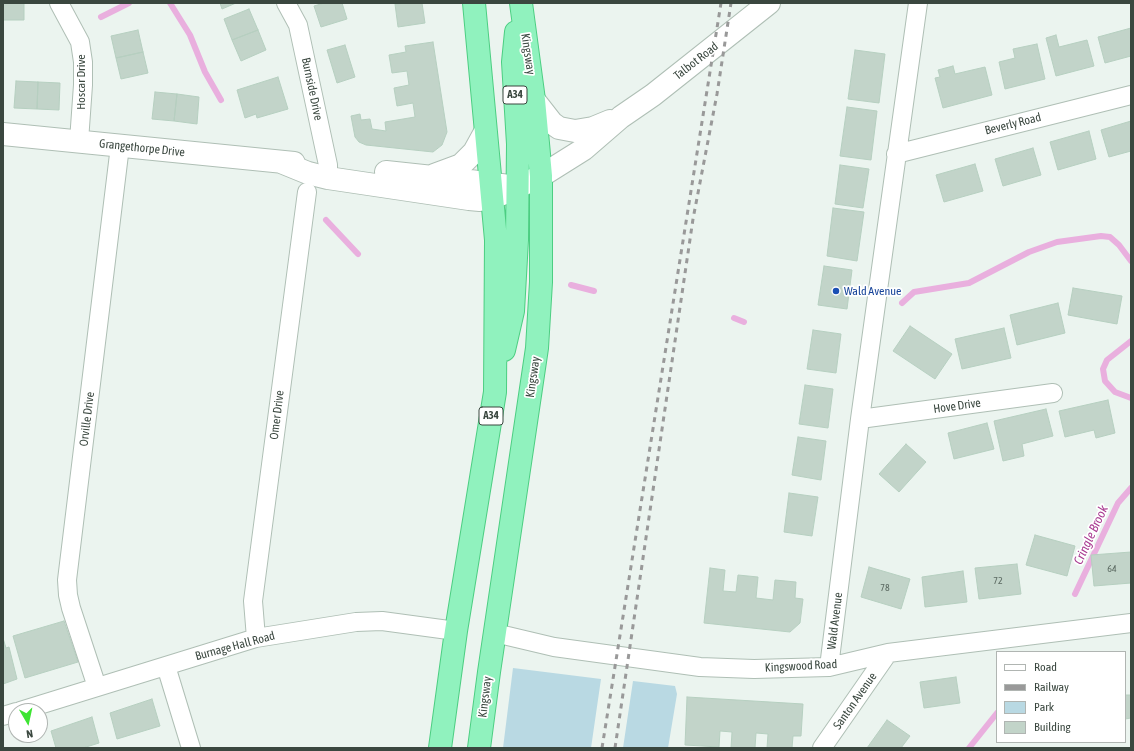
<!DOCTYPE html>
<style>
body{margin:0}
#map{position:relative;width:1134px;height:751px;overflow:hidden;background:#ebf4ef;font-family:"Asap Condensed",sans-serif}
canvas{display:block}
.frame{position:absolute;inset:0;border:4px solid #3a473f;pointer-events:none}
.legend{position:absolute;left:996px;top:651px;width:130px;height:92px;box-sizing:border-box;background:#fff;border:1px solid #b0b5b2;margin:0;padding:5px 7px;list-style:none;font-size:12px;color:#3a473f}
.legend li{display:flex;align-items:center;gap:8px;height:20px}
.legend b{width:20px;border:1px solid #b0b5b2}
.north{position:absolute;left:8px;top:703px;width:40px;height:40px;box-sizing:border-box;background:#fff;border:1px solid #b0b5b2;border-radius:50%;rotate:171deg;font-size:11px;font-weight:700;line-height:16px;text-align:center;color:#3a473f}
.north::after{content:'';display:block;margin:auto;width:14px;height:18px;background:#3ee433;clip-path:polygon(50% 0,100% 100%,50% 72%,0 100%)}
</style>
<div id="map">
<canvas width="1134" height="751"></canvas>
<div class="frame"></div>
<ul class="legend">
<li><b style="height:5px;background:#fff"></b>Road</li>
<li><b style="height:5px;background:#999"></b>Railway</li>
<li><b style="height:11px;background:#b9d9e3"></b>Park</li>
<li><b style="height:11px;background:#c2d4c9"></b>Building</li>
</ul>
<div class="north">N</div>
</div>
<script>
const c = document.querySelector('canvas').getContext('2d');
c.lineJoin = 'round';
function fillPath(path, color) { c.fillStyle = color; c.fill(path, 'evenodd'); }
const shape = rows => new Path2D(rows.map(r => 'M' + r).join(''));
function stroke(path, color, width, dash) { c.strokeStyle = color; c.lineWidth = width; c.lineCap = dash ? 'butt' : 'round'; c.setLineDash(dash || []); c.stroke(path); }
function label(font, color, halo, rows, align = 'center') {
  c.font = font + ' "Asap Condensed",sans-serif'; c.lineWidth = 3.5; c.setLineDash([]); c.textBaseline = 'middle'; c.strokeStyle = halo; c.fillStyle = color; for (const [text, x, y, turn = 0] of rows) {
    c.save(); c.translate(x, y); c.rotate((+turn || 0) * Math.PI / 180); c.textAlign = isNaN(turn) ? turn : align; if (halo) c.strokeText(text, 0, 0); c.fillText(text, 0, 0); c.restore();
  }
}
fillPath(shape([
 [513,668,601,679,591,748,503,748],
 [633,681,675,686,677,694,668,748,623,748]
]), '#b9d9e3');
stroke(shape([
 [170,3,190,35,205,72,221,100],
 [101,17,129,3],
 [326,220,358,254],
 [571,285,594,291],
 [902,303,914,292,969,283,1029,252,1057,242,1101,236,1110,237,1119,245,1131,261],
 [734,318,744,322],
 [1131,341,1107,360,1103,369,1105,381,1115,392,1131,398],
 [1075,594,1118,503,1131,488],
 [969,748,997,713]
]), '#e9afde', 6);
const building = shape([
 [3,3,24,3,24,20,3,20,3,3],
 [220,3,236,3,222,9,220,3],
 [324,3,342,3,347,19,321,27,314,6,324,3],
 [407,3,422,3,425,23,398,27,395,4,407,3],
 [249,9,258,30,232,40,224,19,249,9],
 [1131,28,1131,56,1105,63,1098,37,1131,28],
 [138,30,143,52,116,58,111,36,138,30],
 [258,30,266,50,241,61,232,40,258,30],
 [1056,35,1059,47,1087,40,1094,66,1056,76,1046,38,1056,35],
 [433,42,447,132,442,145,433,152,366,145,359,142,355,137,351,116,360,114,361,120,370,119,372,129,386,131,385,122,415,117,413,103,397,106,394,88,409,85,407,71,392,73,389,55,406,52,405,46,433,42],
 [1037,44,1045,79,1005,89,999,62,1015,58,1013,49,1037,44],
 [345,45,355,77,337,83,327,50,345,45],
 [855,50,885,54,879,103,848,99,855,50],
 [143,52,148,73,121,79,116,58,143,52],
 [953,66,955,74,985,67,992,95,943,108,935,78,940,77,938,70,953,66],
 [278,77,288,109,257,118,256,114,245,118,237,90,278,77],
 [16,81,38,82,37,109,14,108,16,81],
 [38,82,60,83,59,110,37,109,38,82],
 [155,92,177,94,174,121,152,119,155,92],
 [177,94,199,97,197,124,174,121,177,94],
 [847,107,877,111,871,160,840,156,847,107],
 [1131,121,1131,151,1109,157,1101,130,1131,121],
 [1089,131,1096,159,1058,170,1050,142,1089,131],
 [1033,148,1041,175,1003,186,995,159,1033,148],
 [975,164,983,191,944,202,936,175,975,164],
 [840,165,869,169,863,208,835,204,840,165],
 [833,208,864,212,857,261,827,256,833,208],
 [824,266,852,270,847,309,818,305,824,266],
 [1073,288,1122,296,1117,324,1068,315,1073,288],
 [1058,303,1065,333,1017,345,1010,315,1058,303],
 [910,326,952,354,935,379,893,351,910,326],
 [1004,328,1011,358,962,369,955,339,1004,328],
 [813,330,841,334,836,373,807,369,813,330],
 [805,385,833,389,828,428,799,424,805,385],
 [1108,400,1115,433,1096,438,1094,430,1065,437,1059,411,1108,400],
 [1046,409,1053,436,1022,444,1024,456,1003,461,994,421,1046,409],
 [987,423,994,449,954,459,948,433,987,423],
 [798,437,826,441,821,480,792,475,798,437],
 [906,444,926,462,899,492,879,474,906,444],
 [789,493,818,497,812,536,784,532,789,493],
 [1035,535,1075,546,1067,576,1026,565,1035,535],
 [1131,552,1131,583,1094,586,1091,555,1131,552],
 [1017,564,1021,594,979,599,975,568,1017,564],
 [869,567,910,579,901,609,861,597,869,567],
 [710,568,725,570,723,591,736,592,738,575,758,577,756,598,773,600,775,580,796,582,795,598,803,599,800,623,790,632,704,623,710,568],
 [963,571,967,602,925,607,922,577,963,571],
 [64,621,78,662,25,678,13,636,64,621],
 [3,638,6,648,9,647,17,679,3,684,3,638],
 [956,677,960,703,924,708,920,682,956,677],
 [1125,695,1131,695,1131,718,1125,719,1125,695],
 [687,697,803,704,801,736,793,736,792,748,767,748,768,734,756,733,755,748,731,748,732,732,720,731,719,747,685,745,687,697],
 [152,699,160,726,117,739,110,713,152,699],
 [92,717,99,743,83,748,56,748,51,731,92,717],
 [887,720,910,736,901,748,867,748,887,720]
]);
fillPath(building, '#c2d4c9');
stroke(building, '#b6cfc0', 1);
const minor = shape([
 [59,3,80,42,83,62,83,85,79,141],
 [286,3,298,25,328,165,328,178],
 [896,154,1131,95],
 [860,419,1053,393],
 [495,633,554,647,700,667,754,669,829,667,888,653,1131,623],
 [256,638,253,601,307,192],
 [166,666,191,748],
 [829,667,860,419,918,3],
 [97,687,71,608,68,595,67,580,120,146],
 [20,711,256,638,356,622,382,621,456,631],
 [3,716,16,712],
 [822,748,888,653]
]);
const tertiary = shape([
 [534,100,552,123,559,128,575,131,593,128,610,121],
 [3,134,294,163],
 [281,162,308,173,328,178,469,199,480,200,492,198,505,193,541,176,584,149,621,117,653,95,769,3],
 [386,172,470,181,509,186],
 [434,175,461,165,474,152,485,132]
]);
const trunk = shape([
 [504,350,513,311,517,240,518,144,513,62,516,32],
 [440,748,456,631,495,392,496,240,474,3],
 [479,748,489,672,537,348,541,282,541,176,534,100,521,3]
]);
stroke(minor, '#afbfb5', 20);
stroke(tertiary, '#afbfb5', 24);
stroke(trunk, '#4cce82', 24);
stroke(minor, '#fff', 18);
stroke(tertiary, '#fff', 22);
stroke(trunk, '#90f2be', 22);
stroke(shape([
 [602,748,721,3],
 [615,748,693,219,717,94,731,3]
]), '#999', 3, [5, 5]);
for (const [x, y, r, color] of [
 [836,291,4,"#1a4fb4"]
]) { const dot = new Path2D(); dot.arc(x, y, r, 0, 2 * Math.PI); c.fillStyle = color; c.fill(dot); stroke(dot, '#fff', 1.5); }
label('10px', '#5c6a62', null, [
 ["64",1112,569],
 ["72",998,581],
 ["78",885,588]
]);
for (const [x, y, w] of [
 [515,95,24],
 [491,416,24]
]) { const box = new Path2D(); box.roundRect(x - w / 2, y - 9, w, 18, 3); c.fillStyle = '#fff'; c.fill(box); stroke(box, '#3a473f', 1); }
label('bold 11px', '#3a473f', null, [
 ["A34",515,95],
 ["A34",491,416]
]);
label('12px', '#3a473f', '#fff', [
 ["Kingsway",528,54,82],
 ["Talbot Road",696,61,-38],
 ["Hoscar Drive",81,82,-90],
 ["Burnside Drive",312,89,78],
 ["Beverly Road",1013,124,-14],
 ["Grangethorpe Drive",142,148,6],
 ["Kingsway",533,377,-82],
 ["Hove Drive",957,406,-8],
 ["Omer Drive",277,415,-83],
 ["Orville Drive",87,419,-83],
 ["Wald Avenue",835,621,-83],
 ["Burnage Hall Road",235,646,-15],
 ["Kingswood Road",801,666,-3],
 ["Kingsway",485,697,-83],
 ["Santon Avenue",855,701,-55]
]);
label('12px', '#164399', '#fff', [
 ["Wald Avenue",844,291]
], 'left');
label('italic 13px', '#a93d92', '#fff', [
 ["Cringle Brook",1091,535,-65]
]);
</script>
